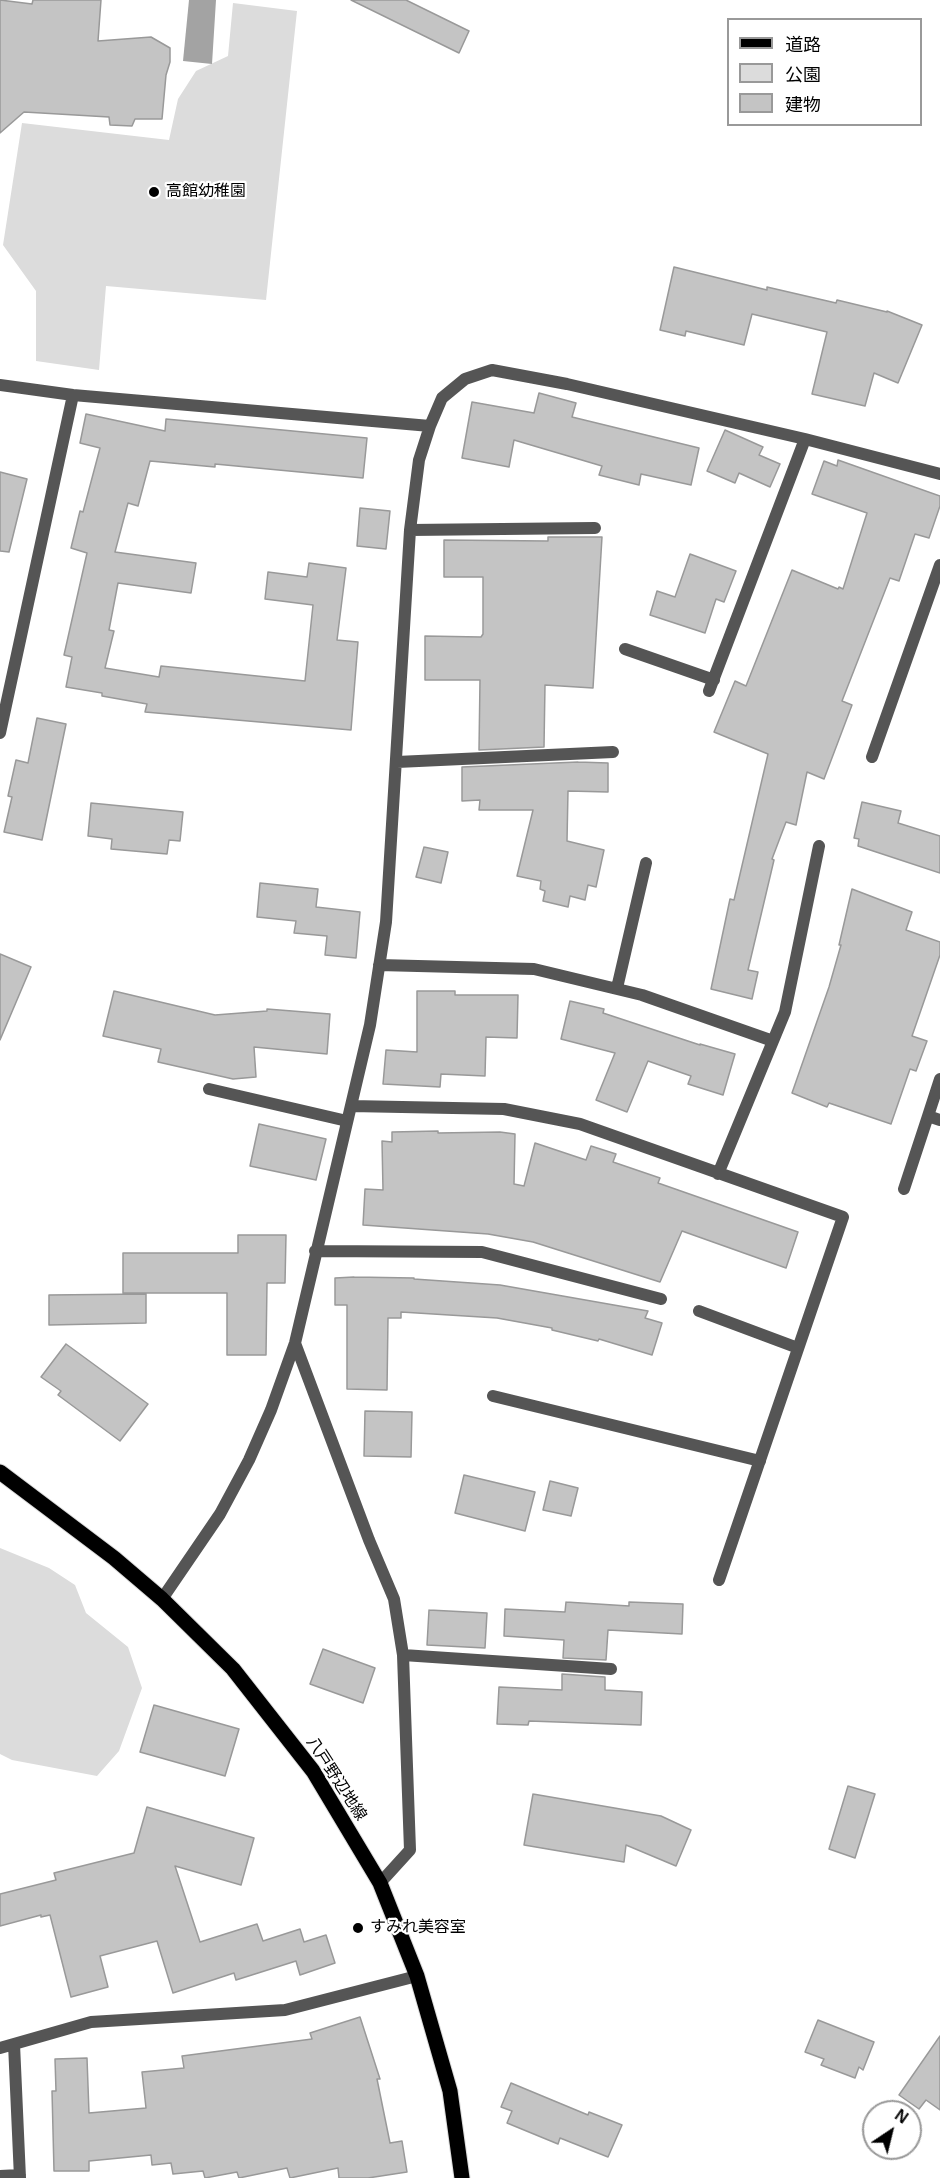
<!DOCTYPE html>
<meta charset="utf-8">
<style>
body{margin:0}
#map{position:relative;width:940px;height:2178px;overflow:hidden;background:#fff;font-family:Helvetica,"Noto Sans JP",sans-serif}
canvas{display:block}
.legend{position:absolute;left:727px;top:18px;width:195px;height:108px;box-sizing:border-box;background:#fff;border:2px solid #999;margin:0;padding:8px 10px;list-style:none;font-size:18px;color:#000}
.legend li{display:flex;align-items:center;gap:12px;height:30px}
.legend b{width:30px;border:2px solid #999}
.north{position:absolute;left:862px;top:2100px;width:60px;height:60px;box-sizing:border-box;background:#fff;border:2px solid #999;border-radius:50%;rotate:35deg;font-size:16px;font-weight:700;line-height:24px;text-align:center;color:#000}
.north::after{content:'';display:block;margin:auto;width:21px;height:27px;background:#000;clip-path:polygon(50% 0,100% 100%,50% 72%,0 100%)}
</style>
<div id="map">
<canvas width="940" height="2178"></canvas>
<ul class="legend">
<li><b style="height:8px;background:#000"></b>道路</li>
<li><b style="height:16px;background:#dcdcdc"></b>公園</li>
<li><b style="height:16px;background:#c4c4c4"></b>建物</li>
</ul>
<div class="north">N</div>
</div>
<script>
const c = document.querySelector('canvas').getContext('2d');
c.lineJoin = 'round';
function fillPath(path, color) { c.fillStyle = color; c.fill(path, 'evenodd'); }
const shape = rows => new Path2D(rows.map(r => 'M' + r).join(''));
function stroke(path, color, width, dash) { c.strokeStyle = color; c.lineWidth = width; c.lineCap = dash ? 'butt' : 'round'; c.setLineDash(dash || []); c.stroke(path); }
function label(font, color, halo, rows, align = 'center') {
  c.font = font + ' Helvetica,"Noto Sans JP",sans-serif'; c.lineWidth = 4.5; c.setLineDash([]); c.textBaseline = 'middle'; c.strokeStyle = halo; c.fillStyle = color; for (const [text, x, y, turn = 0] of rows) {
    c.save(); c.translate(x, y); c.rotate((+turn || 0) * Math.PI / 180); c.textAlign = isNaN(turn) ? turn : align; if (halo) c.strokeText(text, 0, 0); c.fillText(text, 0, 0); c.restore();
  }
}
fillPath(shape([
 [233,3,297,11,266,300,106,286,99,370,36,361,36,291,3,245,22,123,169,140,178,99,196,71,228,56],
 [0,1548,49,1568,75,1585,86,1613,128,1647,142,1688,119,1751,97,1776,12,1760,0,1754]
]), '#dcdcdc');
fillPath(shape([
 [189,0,216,0,212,64,183,61]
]), '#a3a3a3');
const building = shape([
 [0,0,32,4,33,0,101,0,98,41,151,37,170,48,170,62,166,75,162,119,135,119,132,126,110,125,109,117,24,112,0,133,0,0],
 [351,0,406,0,469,31,459,53,351,0],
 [674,267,767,290,767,287,836,303,837,300,887,312,887,311,922,325,898,383,874,373,865,406,812,394,827,332,752,314,744,345,686,331,685,336,660,330,674,267],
 [539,393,576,403,572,417,699,448,691,485,641,474,639,485,599,475,602,466,514,440,509,467,462,458,472,402,534,413,539,393],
 [86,414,165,431,166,419,367,438,363,478,215,464,215,467,150,461,138,506,128,503,115,552,196,563,191,593,118,583,109,630,114,631,105,668,159,677,161,666,305,681,313,605,265,599,268,572,307,577,309,563,346,568,337,640,358,642,351,730,145,712,147,704,102,696,102,693,66,687,72,657,64,655,87,553,71,548,80,511,83,512,100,448,80,443,86,414],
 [725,430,763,447,759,455,780,464,770,487,739,473,735,483,707,471,725,430],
 [838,460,940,496,940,506,929,538,915,534,899,581,890,578,842,701,852,705,824,779,807,772,796,825,786,822,772,859,774,860,748,970,758,972,752,999,711,989,730,899,734,900,768,754,714,732,735,681,746,686,792,570,838,589,839,587,843,589,867,513,812,494,824,461,837,466,838,460],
 [0,472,27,479,9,552,0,551,0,472],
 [360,508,390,511,386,549,357,546,360,508],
 [548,537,602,537,593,688,545,685,544,747,479,750,480,680,425,680,425,636,481,637,483,634,483,577,444,577,444,540,548,541,548,537],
 [690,554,736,571,724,602,716,599,705,633,650,615,657,591,675,597,690,554],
 [37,718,66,724,42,840,4,832,12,797,8,796,16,760,28,763,37,718],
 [578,762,608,763,608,792,568,791,567,841,604,850,596,887,588,885,585,900,570,896,568,907,543,901,545,891,540,889,541,881,517,876,533,810,479,810,480,800,462,801,462,767,578,762],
 [862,802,901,811,898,823,940,836,940,873,858,846,859,839,854,838,862,802],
 [91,803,183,812,180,841,169,840,167,854,111,849,112,839,88,836,91,803],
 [424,847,448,852,441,883,416,877,424,847],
 [260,883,318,889,316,907,360,912,356,958,325,955,327,936,294,933,296,921,257,917,260,883],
 [852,889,912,912,906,930,940,942,940,955,912,1036,927,1041,916,1071,910,1069,891,1124,829,1103,827,1107,792,1093,829,987,841,945,839,945,852,889],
 [0,954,31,967,0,1040,0,954],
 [114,991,215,1015,267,1011,267,1009,330,1014,327,1054,254,1047,256,1077,233,1079,158,1062,161,1049,103,1036,114,991],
 [417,991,455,991,455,995,518,995,517,1038,486,1037,485,1076,441,1074,440,1087,383,1084,386,1050,417,1052,417,991],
 [570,1001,604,1009,603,1013,700,1045,700,1044,735,1054,723,1095,688,1084,691,1076,648,1061,627,1112,596,1100,615,1053,561,1039,570,1001],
 [259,1124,326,1139,316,1180,250,1166,259,1124],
 [438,1131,438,1133,500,1132,515,1134,514,1184,524,1186,535,1143,586,1160,591,1146,616,1154,613,1162,660,1178,658,1183,798,1232,786,1268,682,1231,660,1282,533,1242,488,1234,363,1225,365,1189,383,1190,382,1141,392,1142,392,1132,438,1131],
 [238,1235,286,1235,285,1283,267,1283,266,1355,227,1355,227,1293,123,1293,123,1253,238,1253,238,1235],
 [354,1277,414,1278,414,1279,500,1285,648,1311,645,1318,662,1323,652,1355,599,1339,598,1341,552,1330,552,1328,497,1318,401,1312,401,1318,388,1318,387,1390,347,1389,347,1305,335,1305,335,1278,354,1277],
 [146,1294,146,1323,49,1325,49,1295,146,1294],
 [66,1344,148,1404,120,1441,58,1395,61,1391,41,1377,66,1344],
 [365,1411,412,1412,411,1457,364,1456,365,1411],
 [464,1475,535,1492,525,1531,455,1513,464,1475],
 [550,1481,578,1488,571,1516,543,1510,550,1481],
 [566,1602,629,1606,629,1602,683,1604,682,1634,608,1630,606,1660,563,1658,564,1640,504,1636,505,1609,565,1612,566,1602],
 [429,1610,487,1613,485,1648,427,1645,429,1610],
 [323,1649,375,1668,363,1703,310,1684,323,1649],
 [562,1674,605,1677,605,1690,642,1692,641,1725,529,1721,528,1725,497,1724,499,1687,562,1690,562,1674],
 [154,1705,239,1729,225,1776,140,1752,154,1705],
 [848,1786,875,1794,855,1858,829,1849,848,1786],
 [533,1794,661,1816,691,1830,676,1866,626,1845,624,1862,524,1845,533,1794],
 [147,1807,254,1838,241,1885,175,1866,200,1942,257,1924,263,1941,300,1929,304,1942,326,1935,335,1963,300,1975,296,1961,236,1980,234,1973,173,1993,157,1941,100,1956,108,1987,71,1997,50,1915,41,1917,41,1915,0,1926,0,1894,56,1880,54,1873,134,1853,147,1807],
 [360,2017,380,2079,377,2079,390,2143,402,2141,407,2172,368,2178,339,2178,338,2168,290,2178,287,2168,239,2178,237,2172,205,2178,203,2171,173,2174,171,2163,152,2165,151,2155,89,2161,89,2171,54,2171,52,2091,56,2091,55,2059,87,2058,89,2113,146,2108,142,2072,184,2068,182,2056,312,2039,310,2033,360,2017],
 [818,2020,874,2042,863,2070,859,2067,855,2078,821,2065,824,2059,805,2052,818,2020],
 [940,2036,940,2110,926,2100,919,2109,899,2095,940,2036],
 [511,2083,588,2115,589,2112,622,2125,608,2157,560,2138,558,2144,507,2123,512,2111,501,2107,511,2083]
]);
fillPath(building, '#c4c4c4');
stroke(building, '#999', 1.5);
const primary = shape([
 [0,1472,114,1558,162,1599,233,1669,313,1771,380,1883,417,1976,450,2091,462,2178]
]);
stroke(primary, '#dbdbdb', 17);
stroke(shape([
 [0,385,73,395,430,426],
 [410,530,595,528],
 [625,649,714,680],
 [709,691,805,439],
 [0,733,73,395],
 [872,757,940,565],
 [397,762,613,752],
 [379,965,534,969,642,995,773,1041],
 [617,988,646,863],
 [940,1079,928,1116,940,1120],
 [209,1089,347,1121],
 [351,1106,504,1109,580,1124,843,1217,719,1580],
 [718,1174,785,1012,819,846],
 [904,1189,928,1116],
 [315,1251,482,1252,661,1299],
 [699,1311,798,1348],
 [295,1343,369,1540,394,1599,403,1655,410,1850,380,1883],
 [493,1396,760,1461],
 [162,1599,220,1514,249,1460,271,1410,295,1343,370,1025,386,922,410,530,419,460,430,426,442,398,465,379,492,370,567,384,805,439,940,474],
 [403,1655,611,1669],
 [14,2044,20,2178],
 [0,2048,91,2022,285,2010,417,1976],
 [0,2176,20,2175]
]), '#555', 12);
stroke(primary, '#000', 15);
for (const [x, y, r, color] of [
 [154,192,6,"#000"],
 [358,1928,6,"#000"]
]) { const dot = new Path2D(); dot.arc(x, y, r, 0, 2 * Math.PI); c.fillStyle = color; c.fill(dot); stroke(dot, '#fff', 2); }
label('16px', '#000', '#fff', [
 ["高館幼稚園",166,192],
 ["すみれ美容室",370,1928]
], 'left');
label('16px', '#000', '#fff', [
 ["八戸野辺地線",336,1779,57]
]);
</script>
